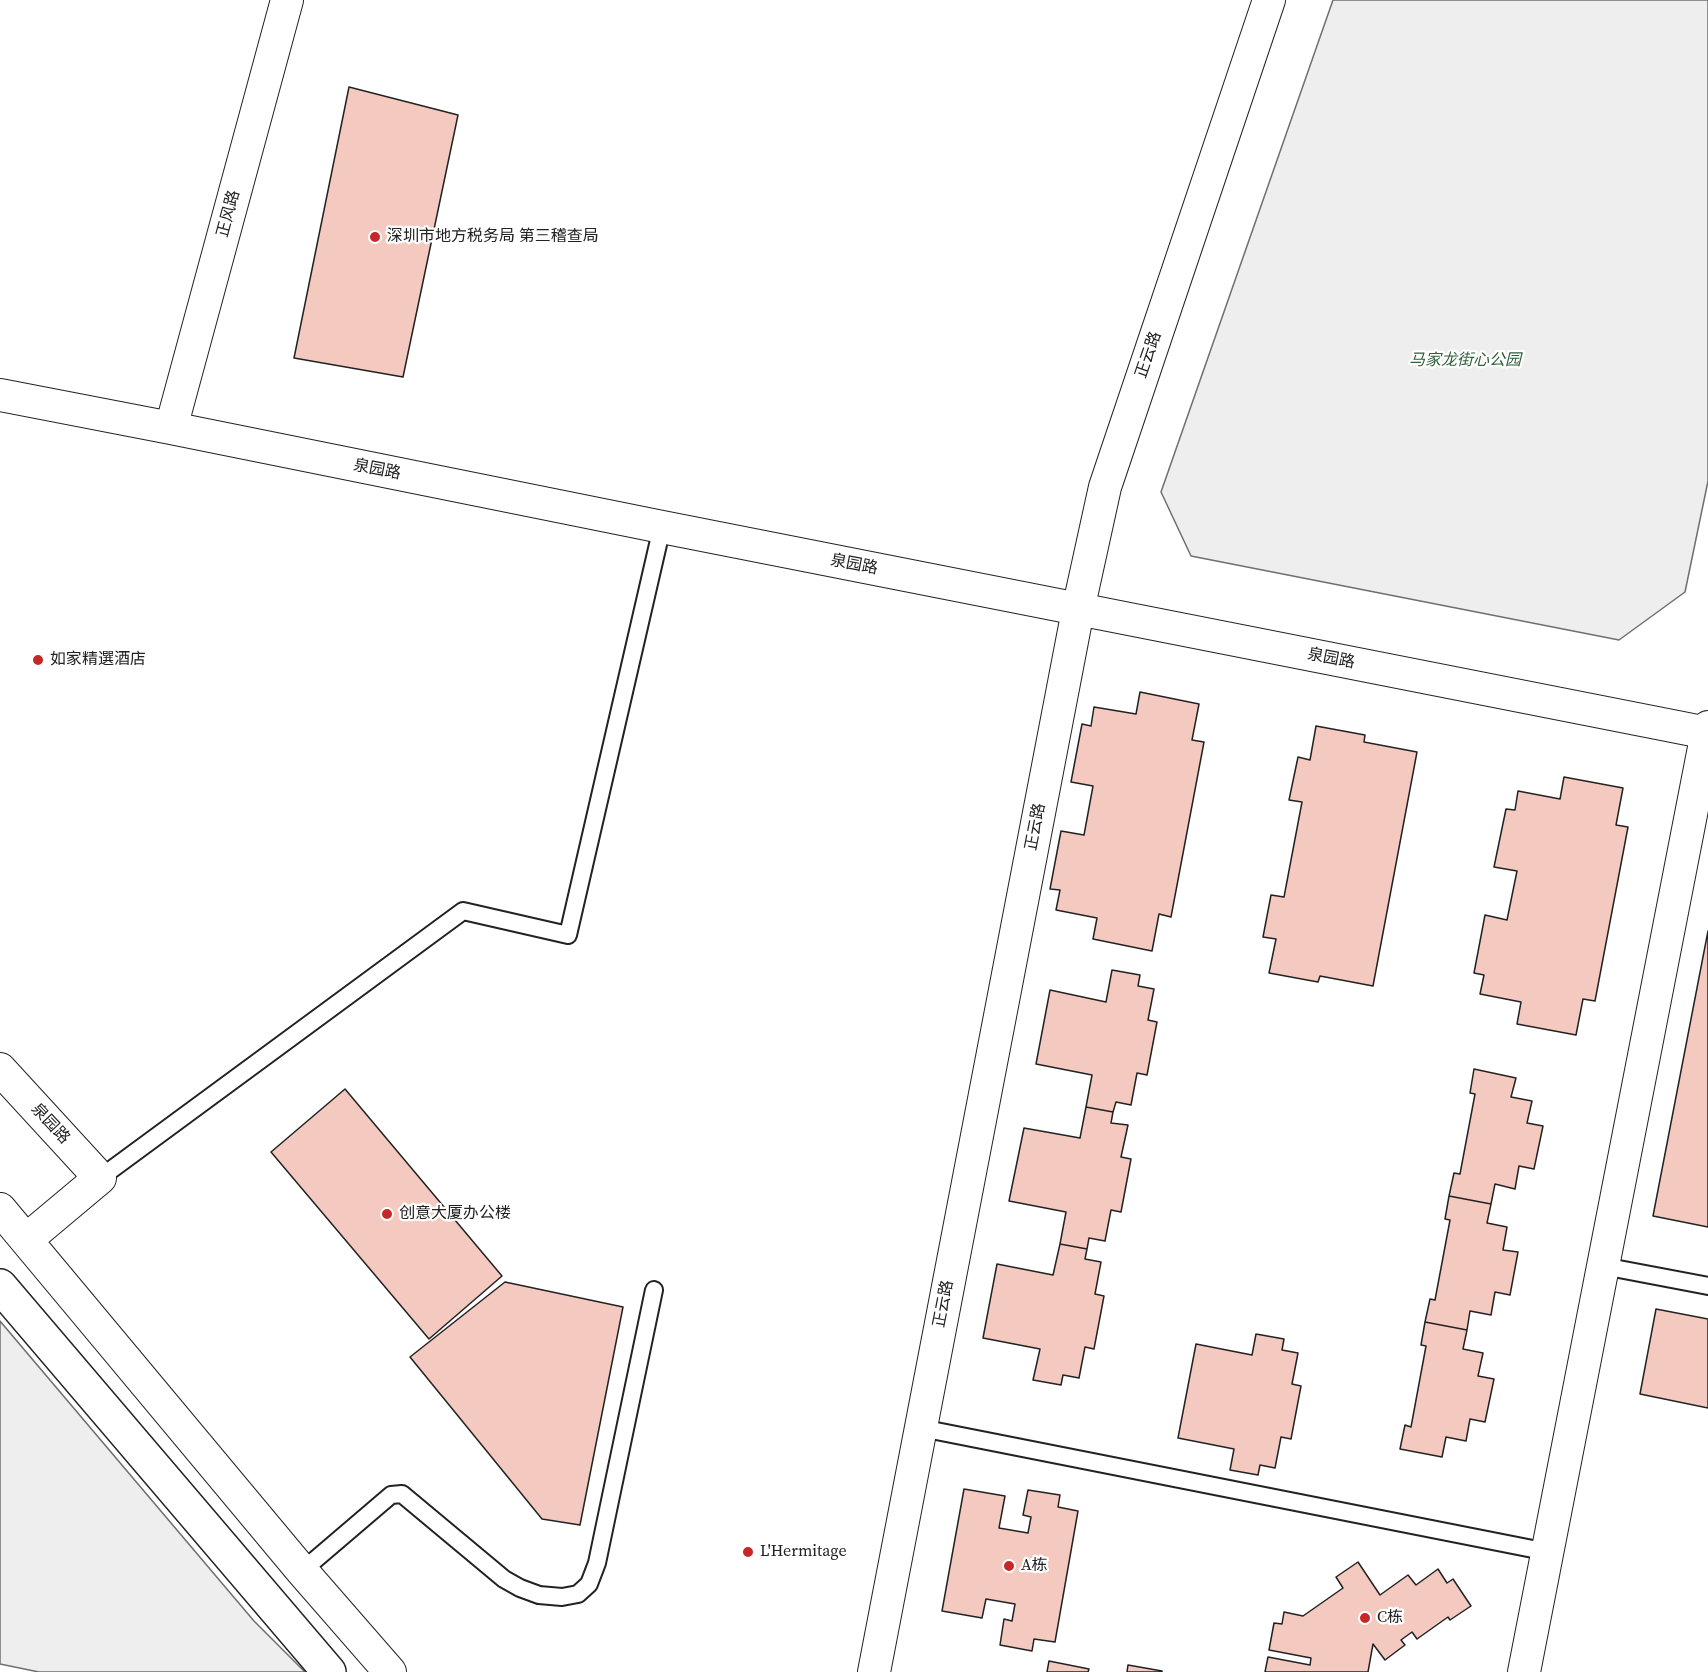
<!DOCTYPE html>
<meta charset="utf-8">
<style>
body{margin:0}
canvas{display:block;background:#fff}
</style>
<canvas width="1708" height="1672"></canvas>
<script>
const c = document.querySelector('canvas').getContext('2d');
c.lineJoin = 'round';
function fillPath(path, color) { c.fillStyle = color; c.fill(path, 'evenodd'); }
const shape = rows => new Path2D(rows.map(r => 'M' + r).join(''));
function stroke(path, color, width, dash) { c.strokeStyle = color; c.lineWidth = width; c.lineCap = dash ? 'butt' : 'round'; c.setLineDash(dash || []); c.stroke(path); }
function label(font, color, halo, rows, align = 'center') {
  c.font = font + ' "Source Serif 4","Noto Sans SC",serif'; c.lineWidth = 4.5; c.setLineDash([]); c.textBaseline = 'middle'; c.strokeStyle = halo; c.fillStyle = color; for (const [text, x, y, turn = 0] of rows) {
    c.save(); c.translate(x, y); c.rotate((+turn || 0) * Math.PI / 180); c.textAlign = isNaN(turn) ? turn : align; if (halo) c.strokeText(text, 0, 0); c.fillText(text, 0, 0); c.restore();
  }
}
const green = shape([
 [1333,0,1708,0,1708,481,1685,592,1619,640,1191,556,1161,492,1333,0],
 [0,1321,254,1621,305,1672,39,1672,0,1664,0,1321]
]);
fillPath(green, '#eee');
stroke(green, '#6f6f6f', 1.5);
const building = shape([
 [349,87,458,115,403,377,294,358,349,87],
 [1140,692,1199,704,1192,740,1204,742,1171,917,1159,914,1152,951,1093,939,1097,918,1056,910,1060,890,1050,889,1061,831,1084,835,1093,786,1071,782,1082,724,1091,726,1094,707,1136,714,1140,692],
 [1316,726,1365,735,1364,742,1417,752,1373,986,1320,976,1318,982,1269,973,1276,939,1263,937,1271,895,1284,897,1302,802,1289,800,1298,757,1310,760,1316,726],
 [1564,777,1623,788,1616,825,1628,827,1595,1001,1583,999,1576,1035,1517,1024,1521,1002,1480,994,1484,975,1474,973,1485,915,1507,920,1517,871,1494,867,1506,809,1515,810,1518,791,1560,799,1564,777],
 [1708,931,1708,1227,1653,1216,1708,931],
 [1112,970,1140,975,1138,986,1154,989,1148,1020,1157,1022,1147,1075,1137,1073,1131,1105,1116,1102,1113,1112,1086,1107,1092,1075,1036,1064,1050,990,1106,1002,1112,970],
 [1474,1069,1516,1078,1511,1097,1532,1101,1527,1123,1543,1126,1534,1169,1519,1166,1515,1189,1495,1184,1491,1204,1449,1196,1454,1173,1460,1174,1475,1094,1470,1093,1474,1069],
 [345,1089,502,1276,429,1339,271,1152,345,1089],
 [1086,1107,1113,1112,1111,1123,1128,1125,1121,1157,1131,1159,1121,1212,1111,1210,1105,1241,1089,1238,1087,1249,1060,1244,1066,1212,1009,1201,1024,1128,1080,1138,1086,1107],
 [1449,1196,1491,1204,1487,1223,1507,1227,1503,1250,1518,1252,1510,1295,1495,1292,1491,1315,1470,1311,1467,1330,1425,1322,1430,1299,1435,1300,1450,1220,1445,1219,1449,1196],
 [1060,1244,1087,1249,1085,1259,1101,1262,1095,1294,1104,1296,1094,1349,1085,1347,1079,1378,1063,1375,1061,1385,1033,1380,1040,1349,983,1338,997,1264,1053,1275,1060,1244],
 [505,1282,623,1307,580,1525,542,1519,410,1357,505,1282],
 [1656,1309,1708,1319,1708,1408,1640,1394,1656,1309],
 [1425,1322,1467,1330,1463,1349,1483,1353,1478,1376,1494,1379,1485,1422,1470,1419,1466,1441,1446,1437,1442,1457,1400,1449,1405,1425,1411,1427,1426,1346,1421,1345,1425,1322],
 [1256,1334,1284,1339,1282,1350,1298,1353,1292,1384,1301,1386,1291,1439,1281,1437,1275,1468,1260,1465,1258,1475,1230,1470,1234,1449,1178,1438,1196,1344,1252,1355,1256,1334],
 [964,1489,1005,1496,999,1528,1028,1533,1031,1517,1023,1515,1028,1490,1060,1495,1058,1507,1078,1511,1055,1642,1034,1639,1032,1651,1000,1645,1004,1619,1012,1621,1015,1604,986,1599,982,1618,942,1611,964,1489],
 [1358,1562,1380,1595,1408,1575,1416,1585,1438,1569,1447,1583,1453,1579,1471,1606,1450,1620,1448,1617,1417,1639,1412,1632,1401,1640,1405,1645,1385,1660,1373,1644,1368,1672,1265,1672,1268,1657,1310,1665,1311,1658,1269,1650,1274,1623,1282,1624,1284,1612,1303,1616,1343,1588,1336,1577,1358,1562],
 [1049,1661,1089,1669,1088,1672,1047,1672,1049,1661],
 [1128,1665,1162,1671,1162,1672,1127,1672,1128,1665]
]);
fillPath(building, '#f3c9c0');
stroke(building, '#222', 1.5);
const lane = shape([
 [100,1178,463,911,568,935,662,527],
 [1603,1266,1708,1286],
 [921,1428,1548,1552],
 [302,1571,391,1495,402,1494,504,1579,520,1588,539,1595,562,1597,578,1594,589,1584,597,1563,654,1290]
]);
const street = shape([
 [0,395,171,428,662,527,1708,733],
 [171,428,287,0],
 [0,1069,100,1178,26,1240],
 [0,1209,302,1571,390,1672],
 [874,1672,1078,610,1105,487,1269,0],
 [1524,1672,1708,727]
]);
const primary = shape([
 [0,1286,329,1672]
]);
stroke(lane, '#222', 20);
stroke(street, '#222', 34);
stroke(primary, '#222', 36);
stroke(lane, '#fff', 16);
stroke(street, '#fff', 32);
stroke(primary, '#fff', 33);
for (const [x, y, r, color] of [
 [375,237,6,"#c62828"],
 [38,660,6,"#c62828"],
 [387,1214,6,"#c62828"],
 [748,1552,6,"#c62828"],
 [1009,1566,6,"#c62828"],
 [1365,1618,6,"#c62828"]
]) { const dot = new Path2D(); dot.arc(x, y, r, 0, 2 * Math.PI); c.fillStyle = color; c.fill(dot); stroke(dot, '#fff', 2); }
label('16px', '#222', '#fff', [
 ["正风路",229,214,-75],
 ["正云路",1149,355,-71],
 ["泉园路",377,470,11],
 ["泉园路",854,565,11],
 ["泉园路",1331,659,11],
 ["正云路",1036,827,-79],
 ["泉园路",50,1124,47],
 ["正云路",944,1304,-79]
]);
label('16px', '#222', '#fff', [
 ["深圳市地方税务局 第三稽查局",387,237],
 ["如家精選酒店",50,660],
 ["创意大厦办公楼",399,1214],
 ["L'Hermitage",760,1552],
 ["A栋",1021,1566],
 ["C栋",1377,1618]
], 'left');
label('italic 16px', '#2f5e38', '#fff', [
 ["马家龙街心公园",1465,361]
]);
</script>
